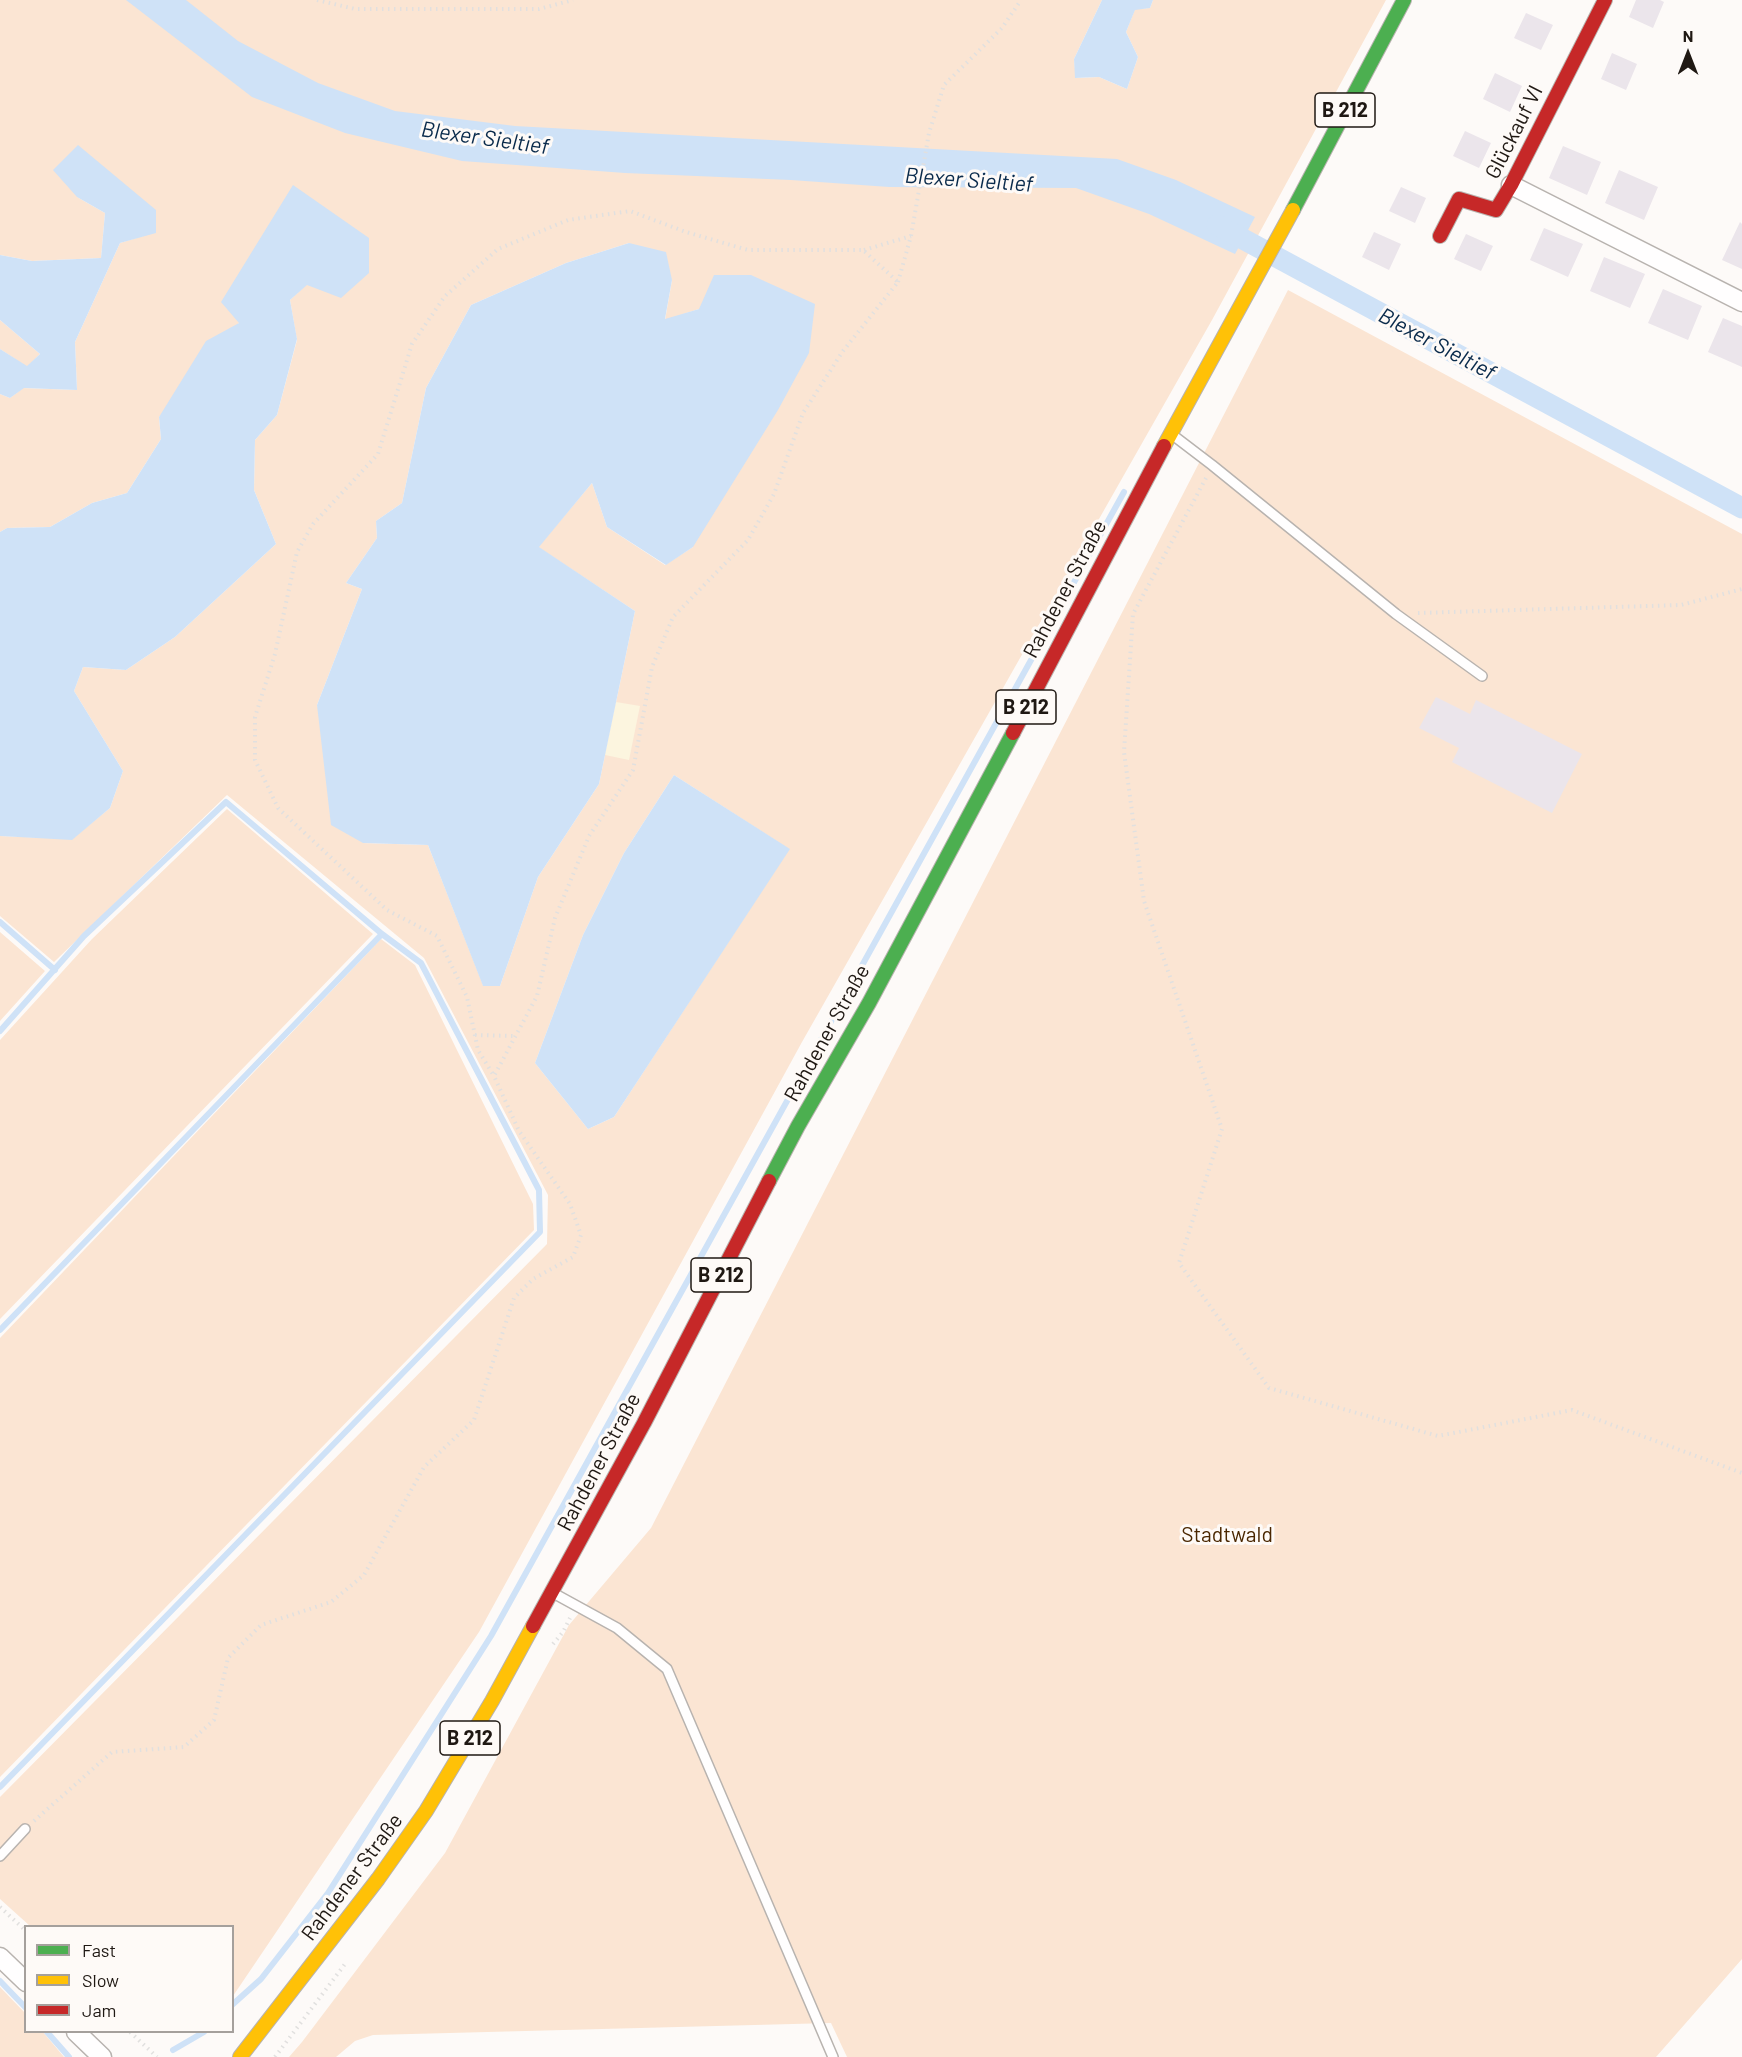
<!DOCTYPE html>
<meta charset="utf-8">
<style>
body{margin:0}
#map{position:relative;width:1742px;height:2057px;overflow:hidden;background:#fdfaf8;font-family:Barlow,sans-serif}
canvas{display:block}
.legend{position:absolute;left:24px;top:1925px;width:210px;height:108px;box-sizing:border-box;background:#fefaf7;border:2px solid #a5a09c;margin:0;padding:8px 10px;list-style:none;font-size:18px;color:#1f1813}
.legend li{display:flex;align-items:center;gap:12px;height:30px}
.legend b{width:30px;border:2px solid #a5a09c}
.north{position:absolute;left:1658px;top:24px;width:60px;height:60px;-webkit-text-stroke:4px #fefaf7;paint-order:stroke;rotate:0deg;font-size:16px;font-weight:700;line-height:24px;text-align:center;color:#1f1813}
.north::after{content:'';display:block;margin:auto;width:21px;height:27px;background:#1f1813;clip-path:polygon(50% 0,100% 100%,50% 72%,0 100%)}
</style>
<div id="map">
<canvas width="1742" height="2057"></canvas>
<ul class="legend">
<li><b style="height:8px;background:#4caf50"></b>Fast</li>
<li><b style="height:8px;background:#ffc107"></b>Slow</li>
<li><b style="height:8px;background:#c62828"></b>Jam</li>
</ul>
<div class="north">N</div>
</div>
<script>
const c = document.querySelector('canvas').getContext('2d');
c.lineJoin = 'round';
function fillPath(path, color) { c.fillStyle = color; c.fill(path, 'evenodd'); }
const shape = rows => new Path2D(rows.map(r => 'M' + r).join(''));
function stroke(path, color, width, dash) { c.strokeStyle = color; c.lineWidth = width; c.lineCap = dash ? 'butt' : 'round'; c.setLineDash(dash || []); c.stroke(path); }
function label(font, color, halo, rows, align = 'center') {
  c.font = font + ' Barlow,sans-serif'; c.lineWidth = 6; c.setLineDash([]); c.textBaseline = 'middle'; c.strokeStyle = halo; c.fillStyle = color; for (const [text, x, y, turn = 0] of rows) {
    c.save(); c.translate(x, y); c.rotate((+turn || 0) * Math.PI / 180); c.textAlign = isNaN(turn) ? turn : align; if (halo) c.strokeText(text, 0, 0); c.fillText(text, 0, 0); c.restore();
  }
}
fillPath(shape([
 [0,0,1102,0,1074,59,1076,78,1099,77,1127,89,1138,57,1126,32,1135,9,1150,8,1153,0,1386,0,1212,320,802,1042,479,1632,233,1996,232,1926,30,1926,0,1899,0,1797,547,1244,548,1195,424,958,227,795,54,962,0,916,0,836,72,839,110,808,123,771,74,691,83,667,126,670,175,637,276,544,254,490,255,440,277,415,297,340,290,300,306,285,369,238,239,323,159,417,161,439,127,493,92,503,50,527,7,528,0,532,0,394,10,398,23,388,77,390,75,342,120,243,156,232,77,197,105,213,101,258,32,261,0,255],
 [629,243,672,280,665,320,699,309,693,547,665,565,607,527,592,483,538,547,635,611,599,784,538,877,500,986,483,985,428,845,363,843,317,705,362,589,346,583,377,538,376,521,402,503,426,388,471,305,566,263],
 [674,775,789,849,614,1117,588,1129,535,1063,583,935,624,853],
 [1288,290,1742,534,1742,1959,1656,2057,847,2057,831,2023,373,2035,355,2041,336,2057,289,2057,302,2042,445,1853,569,1625,651,1528],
 [0,320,40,354,27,367,0,349],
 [227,809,373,934,0,1319,0,1040,92,939],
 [0,932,45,971,0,1021],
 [381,939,415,965,533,1204,534,1230,0,1777,0,1338],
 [0,1987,25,2013,26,2032,43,2032,64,2057,0,2057]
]), '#fbe5d3');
fillPath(shape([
 [616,702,640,706,629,760,605,755]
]), '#fcf5df');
fillPath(shape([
 [126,0,186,0,238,41,318,83,395,111,515,126,1117,159,1176,180,1255,217,1235,254,1149,214,1076,188,889,187,791,180,625,173,462,161,345,133,252,97],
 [1102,0,1153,0,1150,8,1135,10,1126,32,1138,57,1127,89,1099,77,1075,78,1074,59],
 [78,145,156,210,156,233,120,243,75,342,77,390,24,388,10,398,0,394,0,349,27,366,40,354,0,320,0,255,32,261,101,258,105,213,77,197,53,170],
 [293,185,369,238,369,273,341,298,307,285,290,300,297,339,277,415,255,440,254,490,276,544,175,637,126,670,83,667,74,691,123,771,110,808,72,840,0,836,0,532,7,528,50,527,92,503,127,493,161,439,159,417,206,341,239,323,221,302],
 [629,243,666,252,672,280,665,319,699,309,714,275,751,275,815,304,809,353,778,410,693,547,666,565,607,527,592,483,539,547,635,611,599,784,538,877,500,986,483,986,428,845,363,843,331,825,317,705,362,589,346,583,377,538,376,521,402,503,426,388,471,305,566,263],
 [674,775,790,849,614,1117,588,1129,535,1063,583,935,624,853]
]), '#cfe2f7');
stroke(shape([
 [0,922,55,970],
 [0,1031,84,936,226,802,382,934,421,963,539,1190,540,1232,0,1787],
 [0,1330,382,934],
 [0,1981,26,2008],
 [232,2005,261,1979,328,1893,491,1636,1124,492],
 [47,2032,69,2057],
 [173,2050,204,2032]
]), '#cfe2f7', 6);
stroke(shape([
 [1217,225,1742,508]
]), '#cfe2f7', 21);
fillPath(shape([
 [1636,0,1660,0,1664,2,1653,28,1629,17],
 [1526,13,1553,25,1541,50,1514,38],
 [1612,53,1637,64,1626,90,1601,79],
 [1495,73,1522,86,1510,112,1483,99],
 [1465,131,1491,143,1479,168,1453,156],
 [1563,146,1601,162,1587,195,1549,178],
 [1619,170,1658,187,1644,220,1605,203],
 [1401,187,1426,198,1415,223,1389,211],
 [1740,222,1742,224,1742,269,1722,260],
 [1544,228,1583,244,1568,277,1530,260],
 [1374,232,1401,244,1389,270,1362,257],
 [1466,234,1493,246,1481,271,1454,259],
 [1604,257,1645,274,1630,308,1590,291],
 [1663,289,1702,306,1688,340,1648,323],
 [1723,318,1742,326,1742,367,1708,352],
 [1436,697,1470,714,1476,700,1582,754,1552,813,1452,762,1459,748,1419,728]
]), '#ebe5eb');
const lane = shape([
 [1174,436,1212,465,1396,614,1482,676],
 [555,1594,617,1628,667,1669,833,2057],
 [0,1856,25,1829]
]);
const street = shape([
 [1511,185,1742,302],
 [0,1957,26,1982],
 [76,2032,102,2057]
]);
const fast = shape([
 [1293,210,1404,0],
 [769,1181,798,1126,869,1003,1013,733]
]);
const slow = shape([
 [1164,446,1293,210],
 [240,2057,378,1879,426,1811,492,1701,533,1626]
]);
const jam = shape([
 [1440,236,1459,199,1496,210,1511,185,1605,0],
 [1013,733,1164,446],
 [533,1626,644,1423,769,1181]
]);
stroke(lane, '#b8b3af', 12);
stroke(street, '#b8b3af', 21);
stroke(fast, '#b8b3af', 16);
stroke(slow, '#b8b3af', 16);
stroke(jam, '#b8b3af', 16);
stroke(shape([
 [317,0,355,9,539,9,573,0],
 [864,250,911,236],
 [898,282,911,236,929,133,944,85,1002,28,1021,0],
 [1206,478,1133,614,1124,752,1144,901,1222,1129,1179,1263,1269,1388,1438,1436,1572,1410,1742,1473],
 [1418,613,1681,605,1742,589],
 [475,1035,515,1036],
 [553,1644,563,1632,570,1618],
 [34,1821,112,1752,184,1747,214,1720,228,1658,261,1625,331,1602,364,1575,424,1467,474,1420,514,1298,533,1279,573,1257,581,1235,570,1204,519,1131,494,1076,537,996,555,918,589,836,633,770,652,667,673,617,748,540,774,494,803,413,843,351,898,282,863,250,748,250,686,232,630,211,568,220,498,249,445,296,412,344,378,454,313,524,297,552,275,654,255,717,255,760,278,808,387,910,437,936,467,997,478,1050,494,1076],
 [0,1907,26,1931],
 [130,2032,157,2057],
 [275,2057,345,1964]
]), '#e1e0df', 4, [1.5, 4.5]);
stroke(lane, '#fffefe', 9);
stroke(street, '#fffefe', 18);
stroke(fast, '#4caf50', 14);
stroke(slow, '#ffc107', 14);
stroke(jam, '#c62828', 14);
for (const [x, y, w] of [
 [1345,110,60],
 [1026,707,60],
 [721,1275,60],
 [470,1738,60]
]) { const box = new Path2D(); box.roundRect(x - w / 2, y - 17, w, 34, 4.5); c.fillStyle = '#fefaf7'; c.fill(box); stroke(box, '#1f1813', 1.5); }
label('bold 20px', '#1f1813', null, [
 ["B 212",1345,110],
 ["B 212",1026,707],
 ["B 212",721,1275],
 ["B 212",470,1738]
]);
label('21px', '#1f1813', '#fefaf7', [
 ["Glückauf VI",1514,132,-63],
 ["Rahdener Straße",1065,589,-62],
 ["Rahdener Straße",827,1033,-61],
 ["Rahdener Straße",599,1462,-62],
 ["Rahdener Straße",352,1877,-53]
]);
label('21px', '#4a2701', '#fefaf7', [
 ["Stadtwald",1227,1535]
]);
label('italic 22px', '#092a4b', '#fefaf7', [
 ["Blexer Sieltief",485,138,8],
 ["Blexer Sieltief",969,180,4],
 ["Blexer Sieltief",1437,344,28]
]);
</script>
